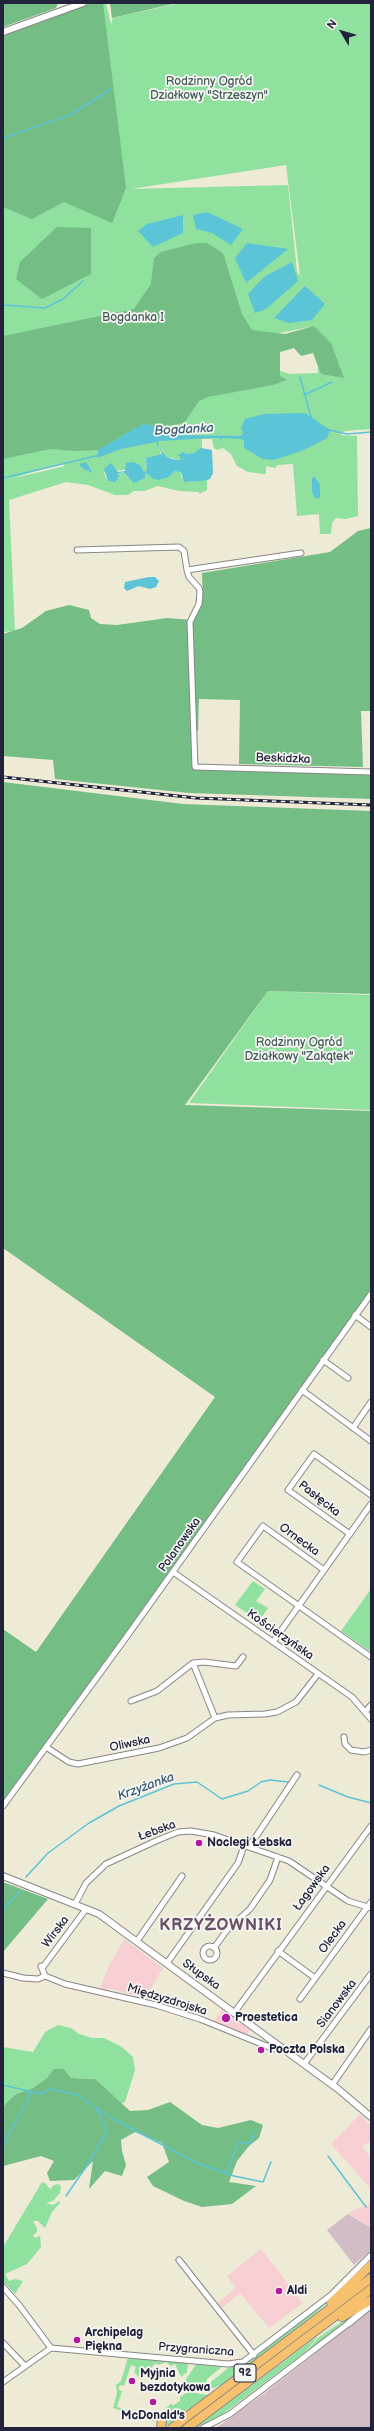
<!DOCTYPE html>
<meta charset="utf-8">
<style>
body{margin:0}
#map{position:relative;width:374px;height:2431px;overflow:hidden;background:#edead5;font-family:"Balsamiq Sans",sans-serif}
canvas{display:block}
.frame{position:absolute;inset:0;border:4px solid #22223b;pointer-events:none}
.north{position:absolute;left:322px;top:12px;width:40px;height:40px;-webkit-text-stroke:3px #f6f6f2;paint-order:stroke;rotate:308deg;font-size:11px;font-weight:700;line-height:16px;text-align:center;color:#22223b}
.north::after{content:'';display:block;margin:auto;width:14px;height:18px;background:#22223b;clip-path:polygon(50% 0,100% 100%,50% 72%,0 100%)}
</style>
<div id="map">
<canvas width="374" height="2431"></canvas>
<div class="frame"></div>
<div class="north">N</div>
</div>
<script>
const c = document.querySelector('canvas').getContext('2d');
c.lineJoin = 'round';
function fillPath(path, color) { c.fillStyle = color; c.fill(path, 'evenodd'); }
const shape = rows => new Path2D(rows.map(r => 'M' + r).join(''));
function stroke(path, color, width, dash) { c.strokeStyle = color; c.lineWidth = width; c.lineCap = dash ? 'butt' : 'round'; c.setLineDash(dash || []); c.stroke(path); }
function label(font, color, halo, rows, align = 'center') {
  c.font = font + ' "Balsamiq Sans",sans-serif'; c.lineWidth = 3.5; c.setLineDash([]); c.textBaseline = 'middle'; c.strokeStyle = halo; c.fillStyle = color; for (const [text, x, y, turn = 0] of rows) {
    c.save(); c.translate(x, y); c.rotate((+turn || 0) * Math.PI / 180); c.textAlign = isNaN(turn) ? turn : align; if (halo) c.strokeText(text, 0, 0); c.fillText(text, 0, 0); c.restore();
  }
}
fillPath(shape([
 [124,1939,163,1968,145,1999,109,1988,108,1991,100,1989,107,1970],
 [222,2009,250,2030,246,2036,213,2022],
 [360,2114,371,2126,371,2141,362,2146,371,2158,371,2189,331,2144],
 [371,2203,371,2228,348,2213],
 [261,2249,303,2303,269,2328,240,2293,222,2308,218,2303,236,2288,227,2276]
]), '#f7cfd3');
fillPath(shape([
 [348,2214,371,2228,371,2250,354,2265,327,2230],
 [371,2310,371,2428,216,2428,262,2395]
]), '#d2bdc7');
fillPath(shape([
 [101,3,106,3,111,24,113,18,180,3,371,3,371,429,345,431,340,435,357,436,358,516,346,519,336,518,332,523,331,534,320,534,319,514,297,516,293,464,278,465,275,468,266,466,266,474,264,474,248,472,237,466,231,454,223,448,217,450,214,448,212,439,202,439,202,448,194,453,186,454,180,460,167,457,159,448,161,455,146,458,147,470,144,472,142,468,104,472,106,478,108,481,123,472,128,478,148,474,169,477,175,471,181,471,181,477,188,482,207,480,207,490,199,494,199,492,179,491,158,486,144,491,134,491,128,495,115,495,88,485,66,482,9,500,15,631,3,632,3,481,6,480,3,480,3,38],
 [286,165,300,276,297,272,288,185,131,189],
 [309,327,318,348,318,373,290,374,270,368,275,334],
 [63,463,65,466,10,479],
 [268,991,371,995,371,1110,189,1103],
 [253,1581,265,1589,256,1601,268,1608,259,1621,235,1605],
 [371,1589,371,1652,341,1631],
 [58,2025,71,2028,79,2034,92,2038,104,2038,122,2047,133,2057,135,2070,125,2102,120,2104,95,2079,71,2078,64,2069,48,2077,33,2088,16,2094,6,2103,3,2109,3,2047,33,2052,45,2032],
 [42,2182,45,2183,50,2189,54,2185,59,2184,61,2187,60,2193,53,2201,46,2203,53,2205,59,2201,60,2203,52,2212,45,2228,38,2221,33,2221,37,2228,37,2232,33,2235,35,2238,40,2236,41,2247,27,2264,5,2274,9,2281,15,2279,23,2281,15,2294,3,2281,3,2247],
 [371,2259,371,2262,316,2313,223,2384,211,2389,211,2382,228,2368,248,2362,287,2332,316,2309],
 [371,2281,371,2286,266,2365,182,2428,176,2428],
 [355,2313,357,2314,270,2383,268,2381,305,2353,319,2337],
 [351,2314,318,2336,305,2352,215,2420,201,2428,195,2428,322,2333],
 [128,2357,185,2362,188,2365,187,2372,181,2377,175,2364,171,2366,166,2362,158,2365,156,2363,147,2372,144,2368,144,2372,139,2373,140,2378,134,2372,136,2367,131,2365,124,2386,120,2385,118,2389,122,2391,117,2407,152,2417,157,2422,113,2408,117,2393,116,2385,121,2381],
 [197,2363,223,2366,207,2379,205,2390,190,2387,184,2382],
 [188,2392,208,2395,163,2428,166,2408,172,2403,172,2406,180,2401,180,2397]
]), '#90e09f');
fillPath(shape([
 [3,3,58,3,56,8,3,27],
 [91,3,103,3,126,188,112,223,64,202,32,219,3,207,3,35],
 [110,3,177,3,112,18],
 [57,227,91,228,91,274,42,299,16,279,20,262],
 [196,243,207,243,223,253,242,314,252,330,285,334,314,326,331,343,344,378,321,374,313,353,301,356,294,348,280,352,280,376,287,380,273,385,208,397,199,401,184,423,159,427,143,424,98,450,77,451,50,449,3,459,3,336,134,309,151,284,154,258,161,252],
 [371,528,371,711,361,711,363,767,239,764,240,700,199,699,198,731,191,734,192,769,371,774,371,799,189,793,55,779,53,760,3,756,3,634,22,628,46,611,69,605,89,610,91,618,100,624,117,625,167,618,192,620,203,599,202,573,330,552,358,531],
 [3,782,183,804,371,811,371,994,268,991,185,1105,371,1111,371,1290,3,1804,3,1629,36,1652,215,1397,3,1248],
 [3,1882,48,1899,3,1952],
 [54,2069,64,2069,71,2078,95,2079,130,2111,148,2110,170,2102,202,2125,218,2128,251,2120,263,2125,259,2138,249,2146,237,2161,229,2182,256,2186,232,2204,202,2207,184,2201,153,2186,147,2177,169,2162,162,2143,135,2132,121,2140,122,2151,126,2165,122,2176,105,2171,89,2189,93,2161,74,2180,50,2181,47,2173,54,2161,41,2156,3,2166,3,2109,6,2103,16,2094,33,2088,48,2077]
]), '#74be86');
fillPath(shape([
 [207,212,243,229,231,245,212,233,196,229,193,215],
 [183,215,183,233,153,247,138,231,147,224],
 [247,243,288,249,246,283,235,258],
 [292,262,298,281,266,309,255,313,248,294,264,277],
 [305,286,325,304,312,320,289,323,274,318],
 [305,413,330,430,327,438,304,450,274,460,263,459,244,448,244,440,241,439,222,438,220,442,220,438,212,438,158,441,159,448,167,457,172,459,180,460,181,458,178,455,183,452,186,454,194,453,201,448,212,450,213,473,210,479,203,481,184,482,181,472,175,471,169,477,158,480,152,478,148,474,145,474,145,478,134,483,123,472,118,474,119,477,115,482,108,481,104,469,111,463,118,472,125,471,126,463,134,462,141,466,144,472,147,470,146,458,162,454,156,442,121,449,97,458,98,450,143,424,159,427,168,435,241,436,243,433,241,427,245,419,264,414],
 [86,462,91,470,92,473,82,468,79,464],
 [315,477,320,485,320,498,315,498,312,492,312,478],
 [149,577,155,577,159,581,156,587,150,589,139,586,127,591,124,588,125,582]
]), '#5bc4d7');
stroke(shape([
 [3,138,70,115,111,89],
 [3,305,45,308,63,299,83,281],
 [300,377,311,417],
 [304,395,332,382],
 [329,430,347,434,371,432],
 [3,478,100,455],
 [319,1785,348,1797,371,1803],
 [26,1877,48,1853,89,1823,119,1806,174,1784,197,1782,222,1799,248,1791,261,1782,270,1780,288,1782],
 [3,1909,21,1890],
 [3,2085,41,2094,50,2089,77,2095,113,2119,197,2163,234,2176,263,2182,271,2162],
 [3,2146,31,2093],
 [328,2156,366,2207],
 [226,2173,239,2142,250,2144,254,2132],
 [66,2196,88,2164,105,2135,107,2129,96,2108]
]), '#5bc4d7', 1.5);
const minor = shape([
 [77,550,179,547,184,551,187,570],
 [301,553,187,570,189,577,199,588,200,592,199,604,190,622,195,767,371,772],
 [355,1315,371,1327],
 [323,1360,348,1378],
 [302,1390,371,1441],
 [353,1428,371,1402],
 [350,1534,288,1490,314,1454,371,1495],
 [324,1570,263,1526,237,1562,371,1657],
 [173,1572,352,1697,371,1719],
 [273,1642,371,1504],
 [193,1663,215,1718],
 [131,1701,157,1691,193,1663,204,1662,236,1666,243,1657],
 [366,1711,371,1705],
 [344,1737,345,1744,351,1750,364,1752,371,1750],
 [46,1747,69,1762,78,1764,159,1748,187,1738,215,1718,228,1715,265,1714,277,1712,296,1702,318,1674],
 [3,1806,125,1639,371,1294],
 [249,1847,297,1775],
 [75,1904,86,1883,106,1864,158,1840,178,1832,191,1831,214,1835,289,1861,348,1901,371,1908],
 [137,1941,182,1876],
 '203 1953a7 7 0 1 1 14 0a7 7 0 1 1-14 0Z',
 [214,1948,227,1930,250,1909,270,1880,278,1857],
 [278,1951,315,1978],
 [167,1963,238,1863,244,1846],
 [43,1967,86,1909],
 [3,1973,23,1978,38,1979,45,1976,41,1966],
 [45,1976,65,1984,156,2005,200,2019,274,2049,281,2047],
 [300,1999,371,1902],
 [234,2013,371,1826],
 [304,2064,371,1974],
 [332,2085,371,2029],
 [179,2260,254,2355],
 [3,2287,19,2305,51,2348],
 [3,2343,25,2366],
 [3,2382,51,2348,228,2364,243,2362,331,2295,371,2255],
 [203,2428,230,2414,349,2323]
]);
const tertiary = shape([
 [3,32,83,3],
 [3,1876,99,1914,338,2089,371,2117],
 [349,2323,371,2305]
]);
const primary = shape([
 [331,2303,371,2265],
 [342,2317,371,2300],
 [161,2428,162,2420],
 [172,2428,371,2278],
 [187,2428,371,2289]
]);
stroke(minor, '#888688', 7);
stroke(tertiary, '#888688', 8);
stroke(primary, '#888688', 10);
stroke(minor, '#fff', 5);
stroke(tertiary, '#fff', 6);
stroke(primary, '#f7c06c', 8);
const rail = shape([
 [3,777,196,798,371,805]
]);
stroke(rail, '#22223b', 3);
stroke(rail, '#f6f6f2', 1.5, [4.5]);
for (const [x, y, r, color] of [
 [199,1843,4,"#b5179e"],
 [226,2018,5,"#b5179e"],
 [261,2050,4,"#b5179e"],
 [279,2291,4,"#b5179e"],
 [77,2340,4,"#b5179e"],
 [132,2381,4,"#b5179e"],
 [153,2402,4,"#b5179e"]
]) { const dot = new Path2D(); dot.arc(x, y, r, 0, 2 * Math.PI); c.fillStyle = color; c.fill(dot); stroke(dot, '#f6f6f2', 1.5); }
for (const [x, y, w] of [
 [245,2373,22]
]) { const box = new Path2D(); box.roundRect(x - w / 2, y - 9, w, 18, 3); c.fillStyle = '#f6f6f2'; c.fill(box); stroke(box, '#22223b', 1); }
label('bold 11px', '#22223b', null, [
 ["92",245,2373]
]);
label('12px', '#435b59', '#f6f6f2', [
 ["Rodzinny Ogród",209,82],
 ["Działkowy \"Strzeszyn\"",209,96],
 ["Bogdanka I",133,318],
 ["Rodzinny Ogród",299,1043],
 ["Działkowy \"Zakątek\"",299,1057]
]);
label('12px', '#22223b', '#f6f6f2', [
 ["Beskidzka",283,759,2],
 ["Pasłęcka",319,1499,38],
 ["Ornecka",299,1540,36],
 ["Polanowska",180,1545,-55],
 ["Kościerzyńska",280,1635,35],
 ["Oliwska",130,1744,-12],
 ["Łebska",157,1831,-20],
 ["Łagowska",312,1888,-54],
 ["Wirska",56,1932,-53],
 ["Olecka",333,1937,-54],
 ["Słupska",201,1975,36],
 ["Międzyzdrojska",167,2000,17],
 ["Sianowska",337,2004,-53],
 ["Przygraniczna",196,2350,4]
]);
label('bold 12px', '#22223b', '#f6f6f2', [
 ["Noclegi Łebska",207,1843],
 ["Proestetica",235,2018],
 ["Poczta Polska",269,2050],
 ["Aldi",287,2291],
 ["Archipelag",85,2333],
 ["Piękna",85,2347],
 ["Myjnia",140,2374],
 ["bezdotykowa",140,2388],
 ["McDonald's",153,2416,"center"]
], 'left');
label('italic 13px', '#365b72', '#f6f6f2', [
 ["Bogdanka",184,430,-3],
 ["Krzyżanka",146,1787,-20]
]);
c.letterSpacing = '1px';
label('bold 16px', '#6a5168', '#f6f6f2', [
 ["KRZYŻOWNIKI",221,1926]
]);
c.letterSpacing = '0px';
</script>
